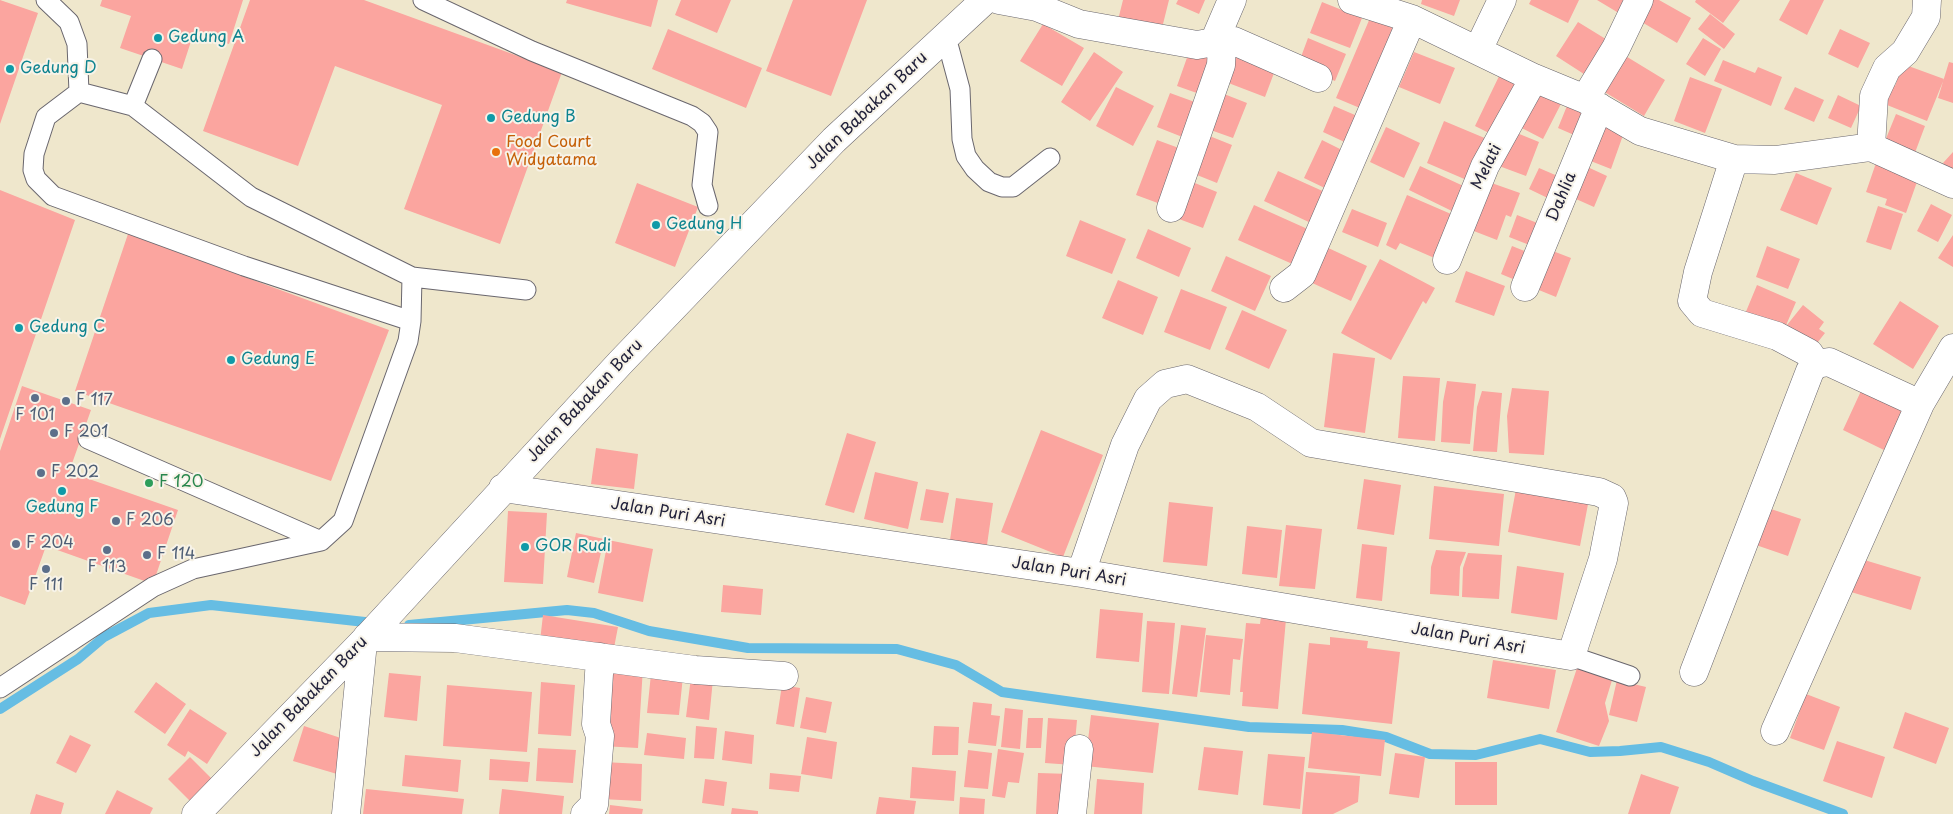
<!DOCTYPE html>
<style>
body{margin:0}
canvas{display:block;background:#efe7cc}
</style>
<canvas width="1953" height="814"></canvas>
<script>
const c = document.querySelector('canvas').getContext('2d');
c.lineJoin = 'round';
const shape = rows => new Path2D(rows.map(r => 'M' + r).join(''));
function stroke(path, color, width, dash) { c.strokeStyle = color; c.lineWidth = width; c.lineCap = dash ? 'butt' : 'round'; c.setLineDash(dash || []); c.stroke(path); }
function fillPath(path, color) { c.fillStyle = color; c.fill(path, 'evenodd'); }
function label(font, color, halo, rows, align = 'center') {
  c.font = font + ' "Playpen Sans",sans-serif'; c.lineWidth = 4; c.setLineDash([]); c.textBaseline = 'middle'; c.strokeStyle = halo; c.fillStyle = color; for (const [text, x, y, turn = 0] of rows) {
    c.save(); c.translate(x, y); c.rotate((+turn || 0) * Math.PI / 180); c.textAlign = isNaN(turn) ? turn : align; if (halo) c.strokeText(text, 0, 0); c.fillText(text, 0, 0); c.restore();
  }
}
stroke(shape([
 [409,625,567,610,594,613,649,631,748,648,897,649,956,665,1002,692,1249,727,1342,730,1386,737,1430,754,1476,755,1540,739,1590,752,1620,751,1661,747,1709,762,1753,781,1843,814],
 [0,709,78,659,104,637,149,613,211,605,374,623]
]), '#66bde3', 10);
fillPath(shape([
 [0,0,38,13,0,124],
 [102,0,243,0,229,44,194,32,182,69,120,48,131,16,100,6],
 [250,0,364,0,562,72,500,244,404,209,442,105,335,66,298,166,203,131],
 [567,0,658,0,651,27,566,3],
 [681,0,731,0,717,33,675,15],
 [793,0,867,0,831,96,766,71],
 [1123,0,1169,0,1161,32,1118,20],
 [1178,0,1205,0,1199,14,1176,4],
 [1422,0,1460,0,1454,16,1421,4],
 [1531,0,1579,0,1568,23,1529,4],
 [1597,0,1632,0,1622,15],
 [1645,0,1659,0,1691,18,1677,43,1635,18],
 [1696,0,1740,0,1723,23,1695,2],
 [1790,0,1824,0,1807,35,1779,20],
 [1322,2,1362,18,1350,48,1310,33],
 [1710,14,1735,34,1724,49,1698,29],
 [1370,18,1400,31,1367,111,1336,98],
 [1578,22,1609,41,1587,76,1556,56],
 [1043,24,1084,48,1062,86,1020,61],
 [668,29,762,68,746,108,652,69],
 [1840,29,1870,43,1858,68,1828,54],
 [1308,38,1346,54,1335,81,1298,65],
 [1703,38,1721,49,1705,76,1686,64],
 [1230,48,1277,65,1265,97,1218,79],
 [1094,52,1123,72,1090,121,1061,102],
 [1189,52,1219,62,1208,97,1177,86],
 [1414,52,1455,68,1440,104,1399,87],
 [1619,52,1665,80,1644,116,1598,88],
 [1723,60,1755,73,1758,67,1782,77,1771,106,1714,81],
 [1949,62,1953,63,1953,103,1938,98],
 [1903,64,1944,79,1927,121,1882,103,1890,84,1895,86],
 [1502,70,1527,82,1499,138,1475,126],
 [1690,77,1722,89,1705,133,1674,121],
 [1537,86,1563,100,1543,139,1516,125],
 [1116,87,1154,106,1133,146,1096,126],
 [1795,87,1824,100,1814,122,1784,109],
 [1219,92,1247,103,1233,138,1205,128],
 [1170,93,1203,105,1190,140,1157,127],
 [1838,95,1861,106,1851,128,1828,118],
 [1569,101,1592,111,1581,138,1558,128],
 [1334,106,1362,118,1351,145,1323,132],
 [1600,114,1627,124,1611,169,1583,158],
 [1896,114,1925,126,1913,158,1883,146],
 [1444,121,1487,139,1469,181,1427,163],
 [1386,127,1420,143,1404,178,1370,162],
 [1512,131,1539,142,1526,176,1499,166],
 [1202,133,1232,145,1217,183,1187,171],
 [1157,140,1187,151,1166,206,1136,195],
 [1322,140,1348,153,1331,191,1304,178],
 [1953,152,1953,173,1943,163],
 [1876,163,1918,179,1906,213,1885,205,1887,199,1866,192],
 [1581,164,1607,176,1594,207,1567,195],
 [1420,166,1470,189,1458,214,1409,190],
 [1539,168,1567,180,1556,202,1529,189],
 [1278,171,1327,193,1313,224,1264,201],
 [1796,173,1832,188,1817,225,1780,210],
 [1185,179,1217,192,1203,228,1171,216],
 [1483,180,1520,193,1511,217,1506,215,1497,240,1466,228],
 [637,183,698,207,675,267,615,243],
 [0,190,75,220,0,439],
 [1407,195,1458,217,1439,260,1400,243,1396,250,1386,245],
 [1931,204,1952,215,1938,242,1917,231],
 [1254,205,1312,231,1297,266,1238,240],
 [1878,206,1903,214,1891,250,1866,242],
 [1352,209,1387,223,1378,247,1342,232],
 [1517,215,1545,226,1537,248,1509,237],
 [1080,220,1126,239,1112,274,1066,256],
 [1148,229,1191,248,1179,277,1136,258],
 [128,234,389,330,331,481,75,391],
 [1953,235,1953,267,1938,258],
 [1324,246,1367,266,1351,301,1308,281],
 [1512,246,1532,254,1520,282,1501,274],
 [1767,246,1800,259,1788,289,1756,277],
 [1545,248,1571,258,1556,297,1529,286],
 [1226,256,1271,276,1255,311,1211,291],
 [1380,259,1435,288,1426,304,1423,301,1391,360,1341,333],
 [1466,271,1505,286,1494,316,1455,302],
 [1118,280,1158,297,1143,335,1102,318],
 [1757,285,1796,302,1784,330,1745,314],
 [1181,289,1227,307,1210,350,1164,332],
 [1900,301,1939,326,1913,369,1873,344],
 [1803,305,1824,322,1819,329,1825,333,1814,347,1787,325],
 [1242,310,1287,330,1269,369,1225,349],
 [1333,353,1375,358,1365,433,1324,427],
 [1403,376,1440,378,1435,441,1398,438],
 [1447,381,1476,384,1470,444,1441,442,1443,402],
 [22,386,91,410,69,472,178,510,153,584,46,546,25,605,0,596,0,451],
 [1512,388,1549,391,1544,455,1509,453,1507,416],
 [1482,391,1502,393,1497,452,1473,451,1477,407],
 [1861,391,1902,411,1884,450,1843,430],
 [1041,430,1103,455,1063,557,1001,532],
 [847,433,876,442,854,513,825,505],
 [596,448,638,454,634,489,591,484],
 [875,472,918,482,908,529,864,519],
 [1364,479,1401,485,1394,535,1357,529],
 [1517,484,1589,499,1580,546,1508,532],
 [1434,486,1504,494,1499,546,1429,539],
 [926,489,949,493,943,523,920,520],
 [956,498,993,503,987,545,950,540],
 [1169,502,1213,507,1207,566,1163,562],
 [1765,507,1801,519,1788,556,1753,544],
 [508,511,547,513,543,584,504,582],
 [1286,525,1322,529,1315,589,1279,586],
 [1247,526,1282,530,1277,578,1242,574],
 [576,533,604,539,594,583,567,577],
 [608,540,653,549,643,602,598,593],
 [1362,544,1387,547,1382,601,1356,598],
 [1436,550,1466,552,1460,567,1459,596,1430,594,1431,567],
 [1468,553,1502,555,1499,599,1462,597,1463,568],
 [1861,559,1921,577,1911,610,1851,592],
 [1517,566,1564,573,1557,620,1511,613],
 [723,585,763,589,761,615,721,612],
 [1100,609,1143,613,1139,662,1096,658],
 [543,615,618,627,613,653,540,641],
 [1261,616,1286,619,1278,709,1242,706,1243,692,1240,692,1246,623,1260,624],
 [1147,621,1175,623,1169,694,1142,692],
 [1181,625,1206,628,1197,697,1172,694],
 [1206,635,1243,639,1240,660,1233,659,1230,695,1200,692],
 [1330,637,1368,641,1367,648,1400,652,1392,724,1302,714,1309,643,1330,645],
 [1493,660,1556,670,1549,709,1487,698],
 [608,664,643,667,638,748,602,746],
 [1578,665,1613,677,1605,703,1609,721,1599,746,1556,732],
 [389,673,421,676,417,721,384,717],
 [651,674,683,676,679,715,647,713],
 [691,677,713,679,709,720,686,717],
 [1617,680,1646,687,1637,722,1609,715],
 [156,682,186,704,165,734,134,712],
 [541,682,575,685,571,736,538,734],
 [447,685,532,692,527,752,443,746],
 [782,685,800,688,794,727,776,724],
 [1806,694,1840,707,1824,750,1790,738],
 [806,697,832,702,826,733,800,728],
 [973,702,992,704,991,715,1000,716,996,746,968,743],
 [1005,708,1023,710,1020,749,1001,747],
 [190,709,227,733,207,764,188,751,185,757,167,745],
 [1905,712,1949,728,1936,764,1893,748],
 [1091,715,1159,723,1153,773,1085,766],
 [1028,718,1043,718,1041,748,1026,748],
 [1048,718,1077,720,1073,765,1045,763],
 [304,726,347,740,337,774,293,761],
 [696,726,717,728,714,759,694,758],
 [934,726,959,727,958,755,932,755],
 [725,731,754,735,752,764,722,760],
 [1312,732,1385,740,1381,776,1308,768],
 [647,733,686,738,684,759,644,755],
 [70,735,91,745,76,773,56,763],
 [807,737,837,742,832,779,801,774],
 [1837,741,1885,757,1872,798,1823,781],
 [1204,747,1243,751,1238,795,1198,790],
 [538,748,576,750,573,783,536,781],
 [998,749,1024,753,1019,783,1008,782,1005,798,992,796],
 [968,750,992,753,988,789,964,787],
 [1395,753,1425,757,1419,798,1389,794],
 [1268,754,1305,757,1300,809,1263,805],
 [405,755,461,760,458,792,402,786],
 [190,757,212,779,190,801,168,779],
 [490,759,530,762,528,782,489,780],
 [603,762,642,764,641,801,601,799],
 [1455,762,1497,762,1497,805,1455,805],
 [912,767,956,771,954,801,910,798],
 [1306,772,1360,776,1358,802,1333,814,1302,814],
 [770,773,801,776,799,792,769,789],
 [1038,773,1071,774,1069,814,1036,814],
 [1641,774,1679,787,1670,814,1628,814],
 [705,779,727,782,724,806,702,803],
 [1097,779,1144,783,1142,814,1094,814],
 [366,789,464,799,462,814,363,814],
 [502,789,564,796,562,814,499,814],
 [117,790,153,808,150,814,105,814],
 [36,794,64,803,61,814,30,814],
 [879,797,916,801,914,814,876,814],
 [960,797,985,799,984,814,959,814],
 [610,805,643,809,642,814,609,814],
 [732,808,758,811,758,814,731,814]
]), '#fba59f');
const service = shape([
 [423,0,532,51,692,116,702,123,708,132,702,185,708,206],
 [942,40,949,48,960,89,962,139,966,156,975,169,989,182,1002,187,1013,187,1050,158],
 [79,92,46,117,34,154,33,170,36,179,53,196,244,266,411,321],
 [133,106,152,59],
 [412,277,526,290],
 [88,439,321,541],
 [1571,656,1630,676],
 [0,688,153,587,193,569,321,541,343,521,408,341,411,321,412,277,251,197,133,106,79,92,77,44,69,22,46,0]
]);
const minor = shape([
 [999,0,1037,7,1079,24,1197,45,1214,42,1232,0],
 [1352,0,1412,19,1534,78,1585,99,1640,131,1734,159,1775,160,1871,147,1953,184],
 [1214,42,1222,46,1225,42,1234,41,1318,78],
 [1478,50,1502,0],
 [1585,99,1616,48,1639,0],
 [1871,147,1874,96,1887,68,1905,52,1926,17,1927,0],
 [1734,159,1698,272,1692,301,1702,313,1777,336,1809,353,1816,364],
 [1171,208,1221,65,1222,46],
 [1447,260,1485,166,1534,78],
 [1525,287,1599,107],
 [1284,288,1302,274,1412,19],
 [503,488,1081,573,1571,656,1603,559,1614,503,1612,498,1599,492,1311,443,1257,407,1187,379,1165,384,1148,399,1125,445,1081,573],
 [367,637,455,638,695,670,784,676],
 [1694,672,1810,371,1816,364,1829,362,1920,404],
 [1775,731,1920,404,1953,348],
 [196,814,363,642,620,363,834,140,985,0],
 [346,814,363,642],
 [585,814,594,805,600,736,596,724,600,657],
 [1072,814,1079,749]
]);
stroke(service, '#6a676e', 21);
stroke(minor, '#6a676e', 29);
stroke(service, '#fff', 19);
stroke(minor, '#fff', 28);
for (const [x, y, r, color] of [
 [158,38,5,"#0f9aa8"],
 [10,69,5,"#0f9aa8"],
 [491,118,5,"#0f9aa8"],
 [496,152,5,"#e8710a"],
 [656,225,5,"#0f9aa8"],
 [19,328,5,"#0f9aa8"],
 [231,360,5,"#0f9aa8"],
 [35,398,5,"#5c6f8a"],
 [66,401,5,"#5c6f8a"],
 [54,433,5,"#5c6f8a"],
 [41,473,5,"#5c6f8a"],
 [149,483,5,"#2e9e5b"],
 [62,491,5,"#0f9aa8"],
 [116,521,5,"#5c6f8a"],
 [16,544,5,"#5c6f8a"],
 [525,547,5,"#0f9aa8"],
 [107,550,5,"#5c6f8a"],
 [147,555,5,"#5c6f8a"],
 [46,569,5,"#5c6f8a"]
]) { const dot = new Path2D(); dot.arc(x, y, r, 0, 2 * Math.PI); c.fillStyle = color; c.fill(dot); stroke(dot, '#f7f3e8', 2); }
label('16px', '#0d838f', '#f7f3e8', [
 ["Gedung A",168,38],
 ["Gedung D",20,69],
 ["Gedung B",501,118],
 ["Gedung H",666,225],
 ["Gedung C",29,328],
 ["Gedung E",241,360],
 ["Gedung F",62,508,"center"],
 ["GOR Rudi",535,547]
], 'left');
label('16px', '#22223b', '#f7f3e8', [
 ["Jalan Babakan Baru",867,111,-44],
 ["Melati",1487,167,-64],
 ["Dahlia",1562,197,-67],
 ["Jalan Babakan Baru",585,401,-47],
 ["Jalan Puri Asri",668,513,9],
 ["Jalan Puri Asri",1069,572,9],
 ["Jalan Puri Asri",1468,639,10],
 ["Jalan Babakan Baru",309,697,-46]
]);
label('16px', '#c56008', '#f7f3e8', [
 ["Food Court",506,143],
 ["Widyatama",506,161]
], 'left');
label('16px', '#4e5e75', '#f7f3e8', [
 ["F 117",76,401],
 ["F 101",35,416,"center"],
 ["F 201",64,433],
 ["F 202",51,473],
 ["F 206",126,521],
 ["F 204",26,544],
 ["F 114",157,555],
 ["F 113",107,568,"center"],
 ["F 111",46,586,"center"]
], 'left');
label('16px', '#27864d', '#f7f3e8', [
 ["F 120",159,483]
], 'left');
</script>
